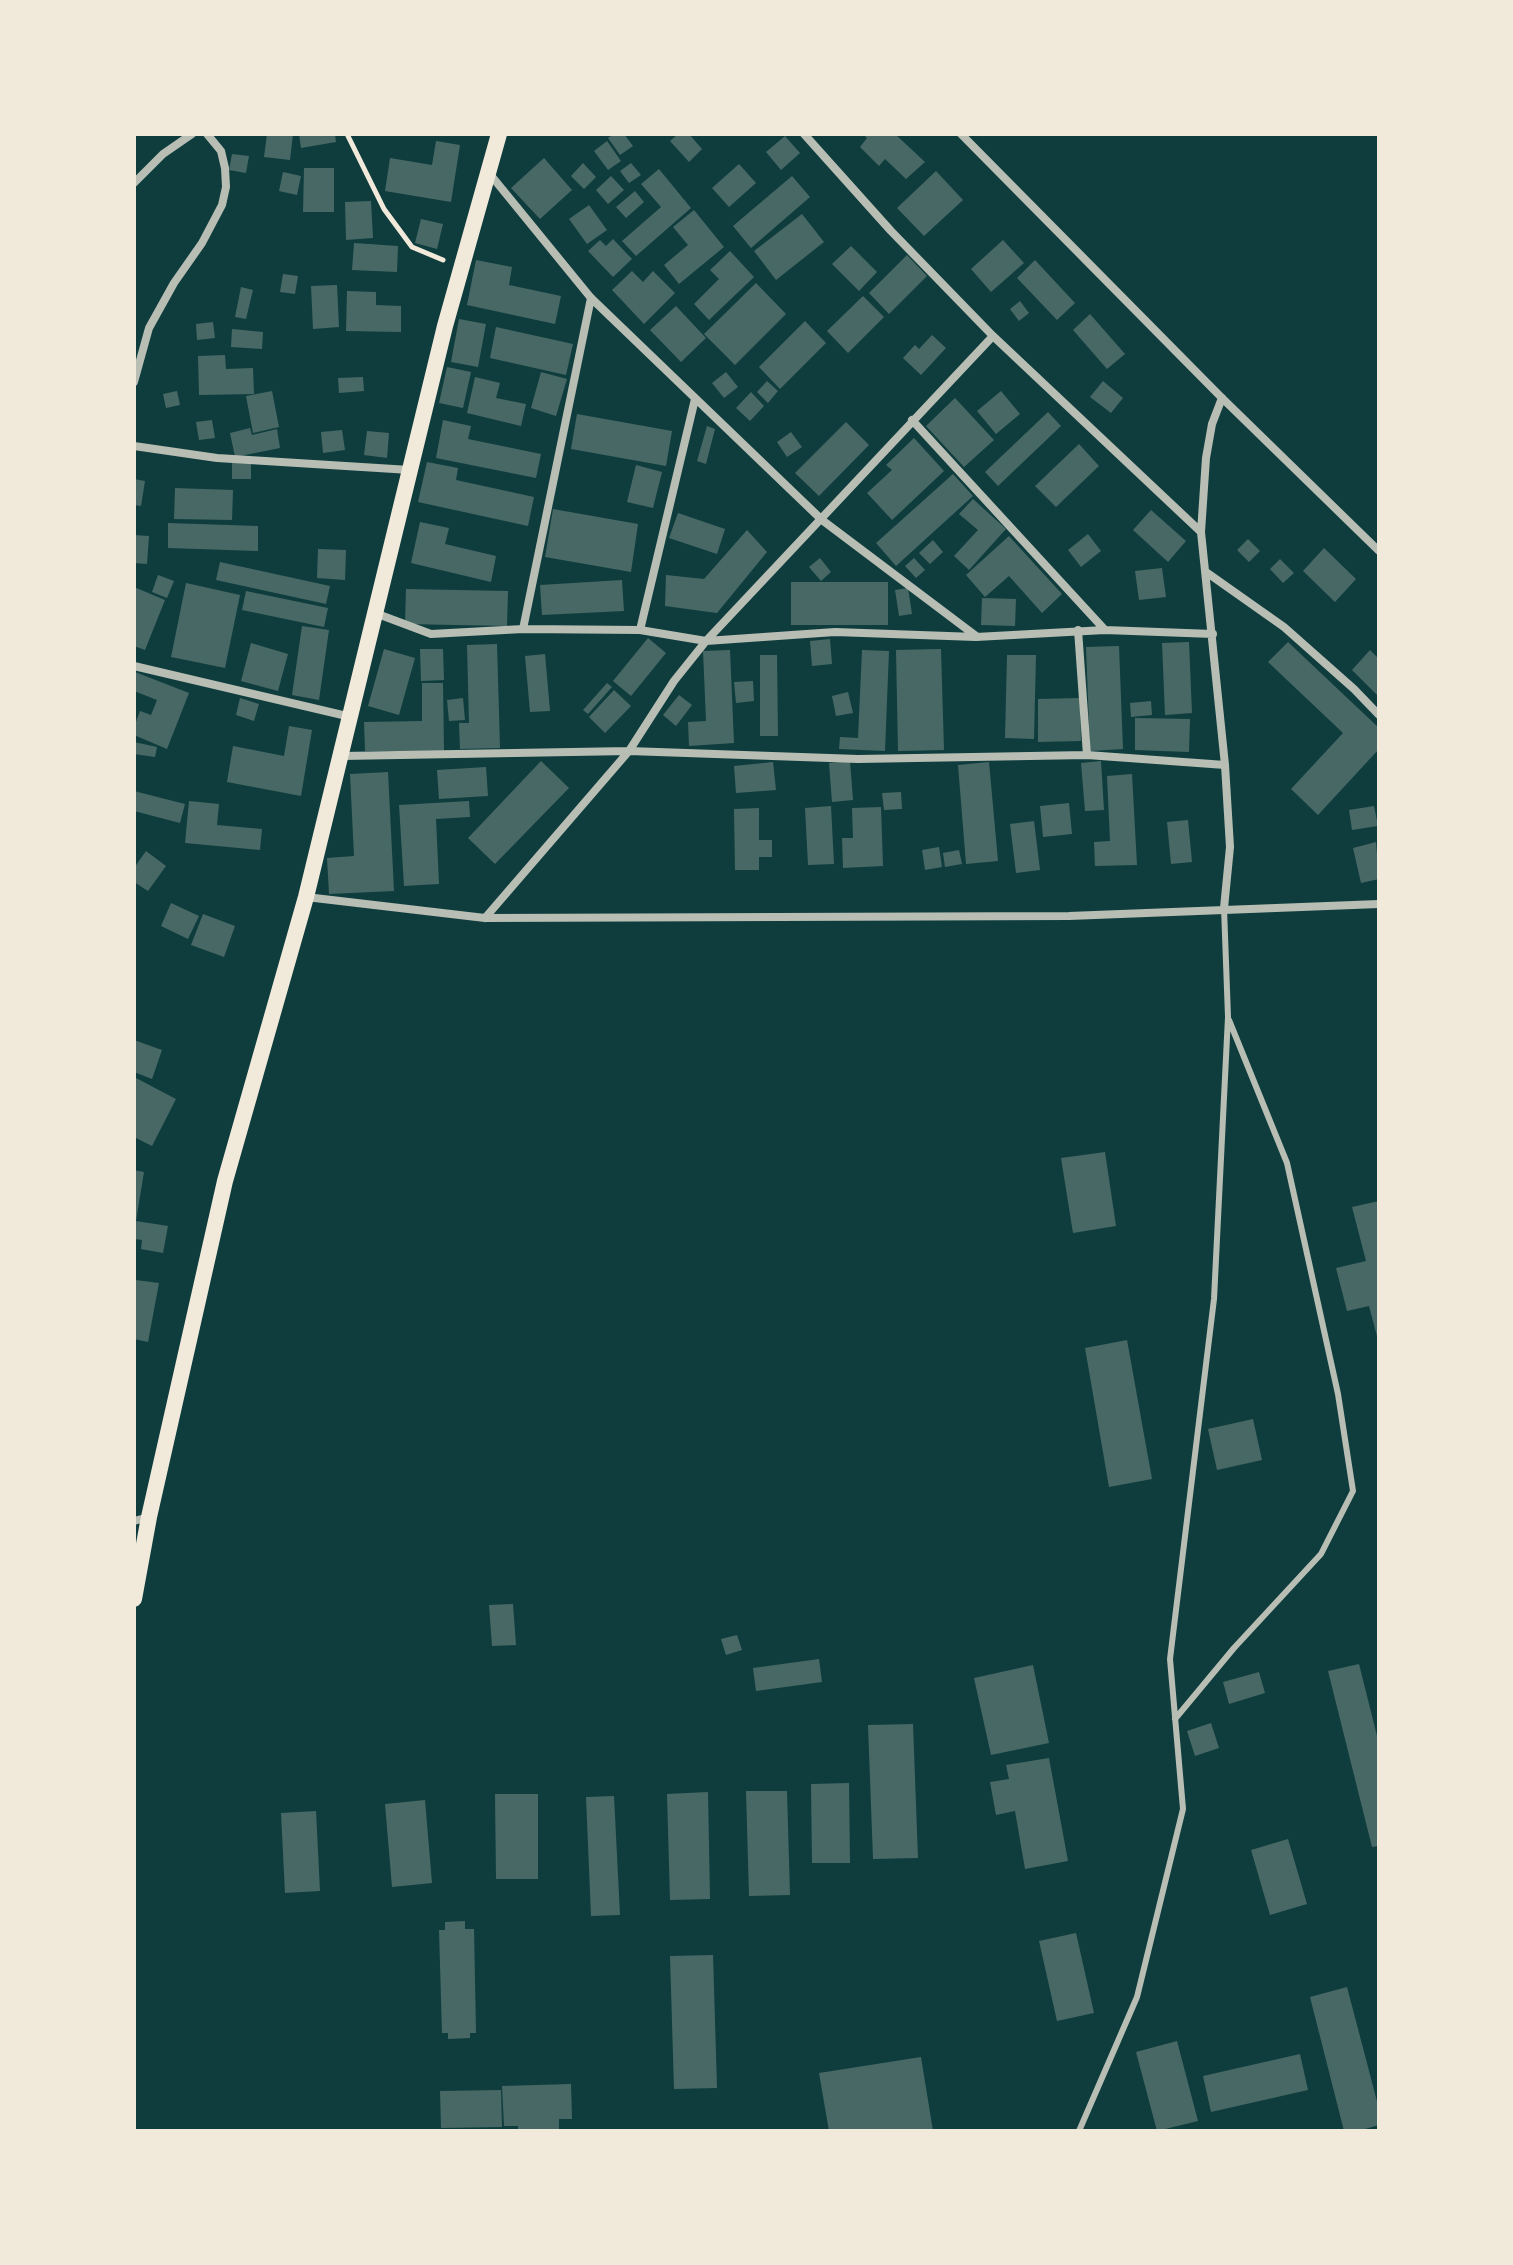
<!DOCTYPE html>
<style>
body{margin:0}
#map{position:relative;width:1513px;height:2265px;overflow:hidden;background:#0f3d3e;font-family:"Public Sans",sans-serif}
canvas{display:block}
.frame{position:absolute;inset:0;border:136px solid #f1e9da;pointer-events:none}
</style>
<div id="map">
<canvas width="1513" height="2265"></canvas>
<div class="frame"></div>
</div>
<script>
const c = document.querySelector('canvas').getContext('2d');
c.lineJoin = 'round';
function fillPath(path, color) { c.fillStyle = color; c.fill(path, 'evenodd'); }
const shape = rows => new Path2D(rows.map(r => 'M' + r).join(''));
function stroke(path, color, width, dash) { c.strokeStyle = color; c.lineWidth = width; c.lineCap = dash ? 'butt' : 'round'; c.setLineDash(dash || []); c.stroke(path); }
fillPath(shape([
 [267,134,293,134,290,160,264,157],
 [299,134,335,134,336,142,301,148],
 [614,134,624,134,633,146,620,155,608,138],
 [678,134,689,134,702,149,689,162,670,141],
 [863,134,895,134,925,162,906,179,885,159,879,166,860,147,867,138],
 [785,136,800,153,781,170,766,152],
 [436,141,460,145,451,202,385,191,390,158,432,165],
 [607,141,621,161,608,170,594,151],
 [232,154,249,156,246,173,229,170],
 [544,158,572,190,540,219,511,188],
 [583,163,596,177,584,189,571,176],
 [631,163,641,175,629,183,620,171],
 [739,164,756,183,729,207,712,188],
 [304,168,334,168,334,212,303,212],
 [659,169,691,208,636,256,622,241,661,207,641,184],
 [936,171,963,200,924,236,897,208],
 [283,172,301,176,297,195,279,191],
 [611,176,624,190,608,204,596,190],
 [792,176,810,197,751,248,733,226],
 [635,191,644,202,626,218,616,207],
 [371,201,373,238,346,240,345,202],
 [589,205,607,230,587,244,569,219],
 [694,210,724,247,679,284,664,265,688,245,673,227],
 [802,214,824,242,776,280,754,251],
 [421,219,443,224,437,249,415,243],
 [613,239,632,259,613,277,588,251,600,240,606,246],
 [1003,240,1024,263,991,292,971,269],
 [354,243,398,246,397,272,352,270],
 [851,246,877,272,859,291,832,264],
 [730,251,754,277,709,320,694,304,719,279,710,270],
 [907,255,927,276,889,314,869,293],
 [476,260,512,267,509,285,561,296,555,324,467,305],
 [1035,260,1075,303,1057,320,1017,278],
 [632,271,643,282,653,271,675,293,644,324,612,290],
 [283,274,298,276,295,294,280,292],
 [756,283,786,314,735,365,704,334],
 [337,285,339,327,313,329,311,286],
 [241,287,253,290,246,319,235,317],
 [347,291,376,292,376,305,401,306,401,332,346,331],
 [863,296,884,317,848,353,827,331],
 [1020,301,1029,313,1019,321,1010,309],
 [676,306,706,338,681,362,650,330],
 [1090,314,1125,354,1107,369,1073,330],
 [459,319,486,324,478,367,451,362],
 [805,321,826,343,780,389,759,367],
 [213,322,215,338,197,340,196,324],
 [496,327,573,344,566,375,490,358],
 [232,329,263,332,262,349,231,347],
 [932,335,946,348,921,375,903,358,915,345,919,349],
 [225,355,226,369,253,368,254,394,199,395,198,356],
 [447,367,471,372,463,408,439,403],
 [541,372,567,379,556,416,531,408],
 [726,372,738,387,724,398,712,383],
 [363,377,364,391,339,393,338,378],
 [475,377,500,383,496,398,526,404,521,426,467,413],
 [767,381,778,391,768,403,757,392],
 [1103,381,1123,398,1111,413,1090,397],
 [177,391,180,405,166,408,163,394],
 [272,391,279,427,253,433,246,396],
 [1001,391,1020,414,996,434,977,411],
 [751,392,764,406,750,421,736,408],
 [955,398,994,440,964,467,926,426],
 [1048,412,1061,426,998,486,985,472],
 [577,414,672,431,666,466,571,449],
 [212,420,215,438,199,440,196,422],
 [443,420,471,426,468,439,541,454,536,478,436,458],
 [846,422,869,445,819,496,795,473],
 [707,426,715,429,706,464,697,461],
 [250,428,252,435,277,429,280,448,235,457,230,433],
 [342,430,345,450,323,453,321,432],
 [367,431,389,433,387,458,364,455],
 [791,432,802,447,787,457,777,442],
 [914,438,944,471,892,520,867,493,892,470,886,465],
 [1079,444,1099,466,1056,507,1035,486],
 [232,461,251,461,251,479,232,479],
 [427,462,458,468,456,480,534,497,528,526,418,502],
 [636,465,662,472,653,508,627,502],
 [953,474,973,496,896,566,876,543],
 [134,479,145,481,141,506,134,505],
 [175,488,233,490,232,520,174,519],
 [973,499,1006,529,969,570,954,556,978,530,959,514],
 [553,509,638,524,631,572,545,557],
 [1151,510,1186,541,1168,562,1133,530],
 [678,513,725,529,717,554,669,538],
 [420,522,449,528,445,544,496,556,491,582,411,563],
 [168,523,258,526,258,551,168,548],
 [747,530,767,552,717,613,665,606,666,575,704,579],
 [1088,534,1101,551,1081,567,1068,550],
 [134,535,149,536,147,564,134,563],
 [1009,536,1062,594,1042,613,1009,576,985,597,966,575],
 [1248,539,1260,551,1249,562,1237,550],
 [933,540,943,552,930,564,919,553],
 [1324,548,1356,579,1335,602,1303,571],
 [318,549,346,550,345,580,317,578],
 [820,558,831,572,821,581,809,567],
 [914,558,925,570,916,578,905,566],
 [1280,559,1294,573,1283,583,1270,569],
 [220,562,330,586,326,604,216,580],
 [1162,568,1166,597,1139,600,1135,571],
 [158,575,174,581,167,598,152,592],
 [622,580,624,611,542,615,540,585],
 [791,582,888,582,888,625,791,625],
 [186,583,240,595,225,668,171,657],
 [134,587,165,600,145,650,134,646],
 [908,588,912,614,899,616,895,590],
 [406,589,508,591,507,626,405,624],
 [246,591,328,608,324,627,242,610],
 [982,598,1016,599,1015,626,981,625],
 [302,626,329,630,319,700,292,695],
 [648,638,666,653,631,696,613,681],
 [830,639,832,664,812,666,810,641],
 [1189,642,1192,713,1165,715,1162,643],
 [1288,642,1379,728,1379,749,1318,815,1291,789,1343,733,1268,662],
 [251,643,288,654,278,691,241,681],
 [497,644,500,748,460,749,459,723,469,723,467,645],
 [1119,646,1123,749,1090,751,1086,647],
 [384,649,415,658,399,715,368,706],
 [420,649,443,649,444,680,421,681],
 [941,649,944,750,898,751,896,650],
 [730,650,734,743,689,746,688,722,706,721,703,651],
 [862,650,889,651,885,751,839,749,840,737,858,738],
 [1370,650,1379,659,1379,697,1352,670],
 [545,654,550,711,530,712,525,656],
 [760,655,777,655,778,736,760,736],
 [1007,655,1036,655,1034,739,1005,738],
 [135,672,189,693,167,749,134,735,134,727,140,711,151,715,157,700,134,691],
 [753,681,754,701,736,703,734,682],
 [422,683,443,683,444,751,365,751,364,722,422,721],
 [607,683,612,687,588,714,583,710],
 [614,690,631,706,605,733,589,717],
 [848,692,853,713,836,716,832,696],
 [679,695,692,705,676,726,663,715],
 [240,698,259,704,254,721,236,715],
 [463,698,465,720,449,721,447,700],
 [1080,698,1081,741,1038,742,1038,699],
 [1151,701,1152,715,1131,717,1130,703],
 [1135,718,1190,719,1189,752,1135,750],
 [289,726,312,730,301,796,227,782,233,746,284,756],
 [134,742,157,747,155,757,134,754],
 [541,761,569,788,495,864,468,838],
 [850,761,853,800,832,802,829,763],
 [1101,761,1104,810,1085,811,1081,763],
 [773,762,776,790,736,793,734,766],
 [989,762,998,861,966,864,958,765],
 [486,767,488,796,439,799,437,770],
 [388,772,394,891,329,894,327,858,354,856,350,774],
 [1132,774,1137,865,1095,866,1094,842,1110,841,1107,776],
 [134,791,185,804,180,823,134,811],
 [901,792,902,809,884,810,882,793],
 [189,801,219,804,217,825,262,829,260,850,185,843],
 [469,801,470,817,436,819,439,884,404,886,399,805],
 [1069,803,1072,834,1043,837,1040,806],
 [831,806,834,864,808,865,805,808],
 [1374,806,1378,826,1352,830,1349,810],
 [881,807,883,866,843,868,842,838,853,838,852,808],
 [759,808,759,840,772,840,772,857,759,857,759,870,735,870,734,809],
 [1188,820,1192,862,1171,864,1167,822],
 [1034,821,1040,870,1016,873,1010,824],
 [1376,842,1379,879,1361,883,1353,848],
 [939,847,942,867,925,870,922,850],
 [959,850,962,864,945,867,943,853],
 [146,851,166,866,148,891,134,882,134,868],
 [171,903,199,916,188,939,161,926],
 [203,914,235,926,224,957,191,945],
 [134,1040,162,1050,152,1079,134,1072],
 [134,1077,176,1099,152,1146,134,1137],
 [1105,1152,1116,1226,1073,1233,1061,1158],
 [134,1170,144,1172,136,1221,168,1226,163,1253,141,1249,142,1240,134,1239],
 [1379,1201,1379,1340,1378,1340,1369,1306,1347,1311,1336,1268,1366,1261,1352,1207],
 [136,1280,159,1283,148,1342,134,1339],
 [1127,1340,1152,1479,1109,1487,1085,1348],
 [1253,1419,1262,1460,1217,1470,1208,1429],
 [513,1604,516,1645,492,1646,489,1605],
 [737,1635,742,1650,726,1655,721,1639],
 [819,1659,822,1682,756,1691,753,1668],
 [1359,1664,1379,1744,1379,1846,1372,1847,1328,1671],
 [1033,1665,1049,1743,991,1755,974,1678],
 [1259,1672,1265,1693,1229,1704,1223,1682],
 [1211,1723,1219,1748,1195,1756,1187,1731],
 [913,1724,918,1858,873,1859,868,1725],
 [1049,1758,1068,1861,1025,1869,1015,1811,996,1815,990,1782,1009,1779,1006,1765],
 [849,1783,850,1863,812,1863,811,1784],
 [746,1791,787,1791,790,1895,749,1896],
 [708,1792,710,1899,670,1900,667,1794],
 [495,1794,538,1794,538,1879,496,1879],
 [614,1796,620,1915,591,1916,586,1797],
 [425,1800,432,1883,392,1887,385,1804],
 [316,1811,320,1891,285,1893,281,1813],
 [1288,1839,1307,1904,1270,1915,1251,1850],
 [465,1921,465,1929,474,1929,476,2033,470,2033,470,2038,448,2039,448,2033,442,2033,439,1930,445,1930,445,1922],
 [1076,1933,1094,2013,1057,2021,1039,1941],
 [713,1955,717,2088,674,2089,670,1956],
 [1347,1987,1379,2109,1379,2125,1358,2131,1344,2131,1310,1997],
 [1177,2041,1198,2121,1157,2131,1136,2052],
 [1300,2054,1308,2090,1211,2112,1203,2076],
 [921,2057,933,2131,829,2131,819,2073],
 [571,2084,572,2119,559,2119,559,2131,518,2131,518,2126,504,2126,502,2086],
 [501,2090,502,2127,441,2128,440,2091]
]), '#486865');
stroke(shape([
 [347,134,384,209,412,247,443,260]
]), '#f1e9da', 5);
stroke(shape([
 [1175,1719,1234,1648,1321,1554,1353,1491,1338,1394,1287,1163,1229,1020],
 [1079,2131,1137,1997,1183,1809,1170,1659,1214,1299,1228,1017,1224,908]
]), '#b8beb3', 6);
stroke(shape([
 [804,134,891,231,993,336,1201,532,1225,765,1230,847,1224,908],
 [961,134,1222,398,1379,551],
 [489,173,591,298,822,520,976,636],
 [134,183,163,154,192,134],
 [134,382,149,328,174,283,202,243,222,205,226,187,225,168,221,151,207,134],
 [912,420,1105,630],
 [134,446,217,458,410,470],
 [1201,532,1206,458,1212,424,1222,398],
 [1206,572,1284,627,1354,689,1379,715],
 [375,613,431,634,523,629,640,630,706,641,835,632,976,637,1105,630,1213,634],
 [523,629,591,298],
 [640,630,695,399],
 [1078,630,1087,755],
 [134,666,351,717],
 [342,756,629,751,858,759,1087,755,1225,765],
 [306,897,485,918,1069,916,1379,904],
 [485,918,629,751,674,681,706,641,993,336],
 [134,1521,149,1517]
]), '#b8beb3', 8);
stroke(shape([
 [134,1599,149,1517,225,1181,306,897,445,326,499,134]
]), '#f1e9da', 16);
</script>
